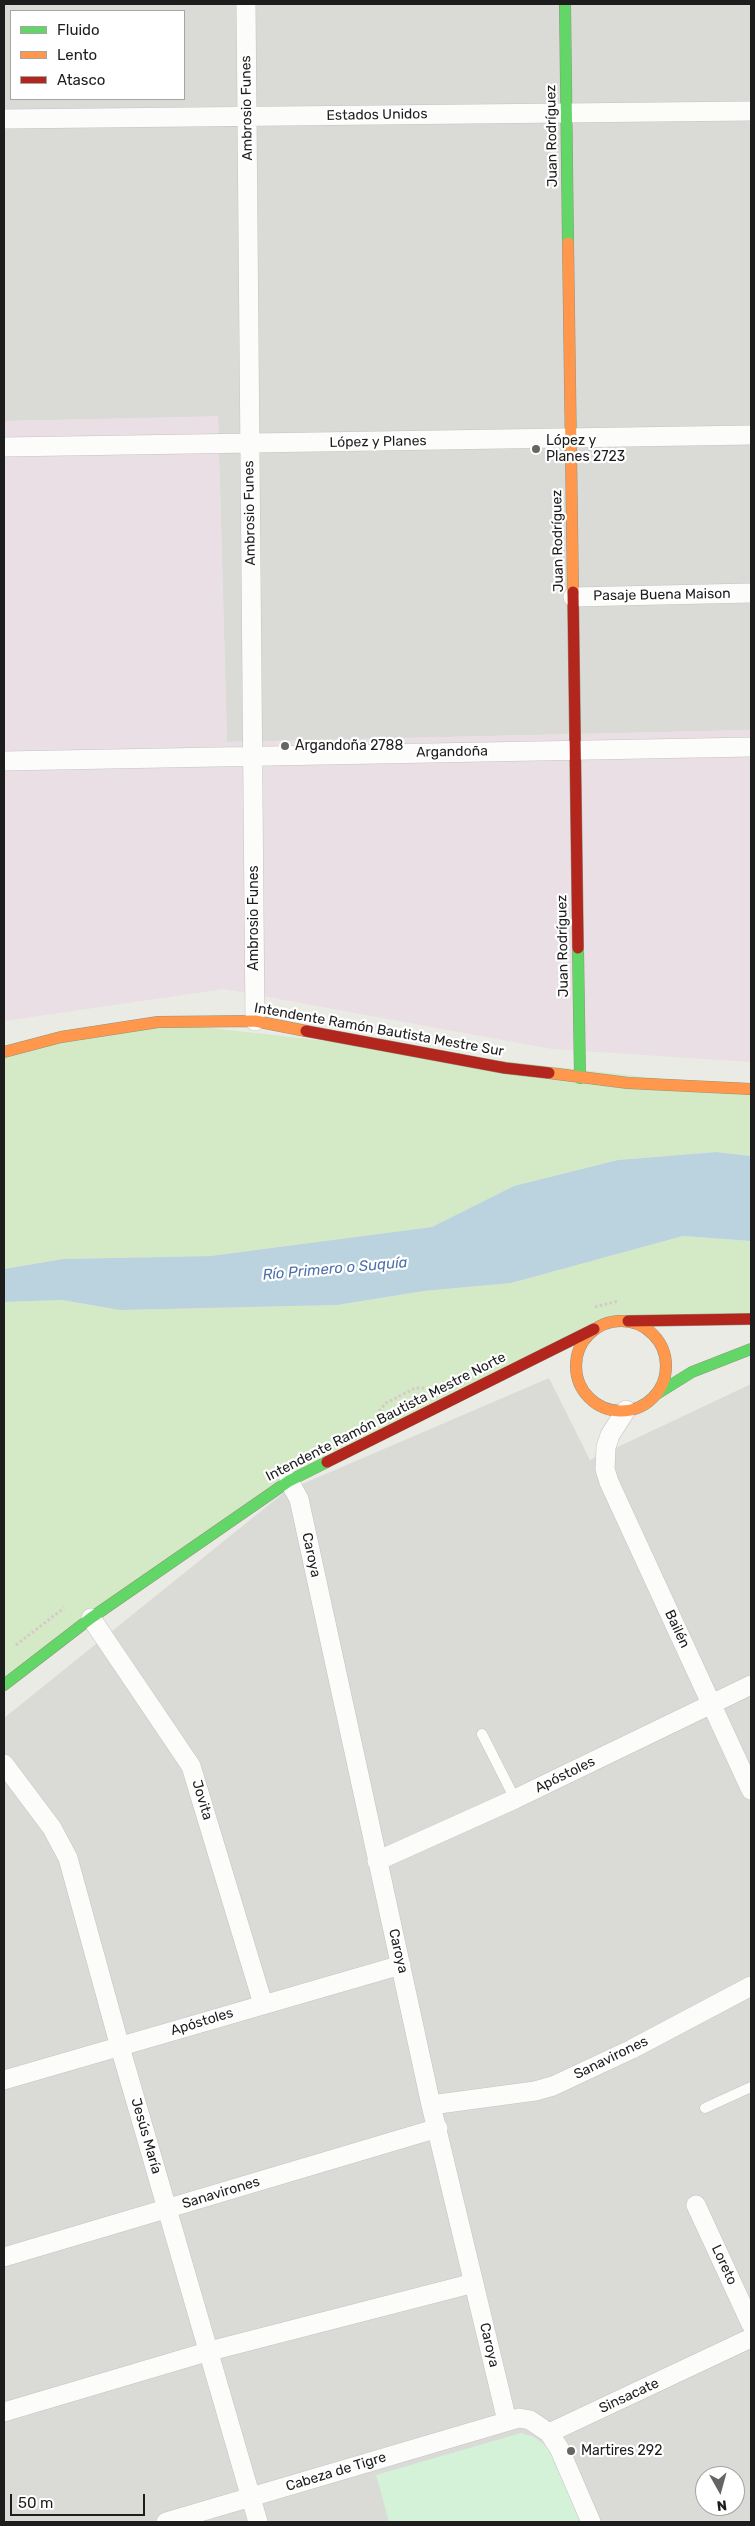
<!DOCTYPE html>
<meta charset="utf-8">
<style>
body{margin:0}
#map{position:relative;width:755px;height:2526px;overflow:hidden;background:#ebebe6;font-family:Rubik,sans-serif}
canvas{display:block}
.frame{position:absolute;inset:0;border:5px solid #1d1d1d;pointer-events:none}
.legend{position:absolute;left:10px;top:10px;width:175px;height:90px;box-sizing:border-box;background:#fff;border:1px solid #a5a5a5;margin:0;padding:6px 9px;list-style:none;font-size:15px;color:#1d1d1d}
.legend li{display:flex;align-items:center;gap:10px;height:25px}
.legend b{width:25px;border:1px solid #a5a5a5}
.north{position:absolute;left:695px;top:2466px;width:50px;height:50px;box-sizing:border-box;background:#fff;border:1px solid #a5a5a5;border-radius:50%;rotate:173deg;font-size:14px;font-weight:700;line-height:20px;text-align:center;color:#1d1d1d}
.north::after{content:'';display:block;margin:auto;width:18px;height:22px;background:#656563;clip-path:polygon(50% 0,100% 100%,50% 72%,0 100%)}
.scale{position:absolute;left:10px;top:2494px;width:135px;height:22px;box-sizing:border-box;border:2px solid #1d1d1d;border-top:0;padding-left:6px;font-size:15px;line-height:18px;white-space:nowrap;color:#1d1d1d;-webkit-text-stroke:4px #fff;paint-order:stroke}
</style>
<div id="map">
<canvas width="755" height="2526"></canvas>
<div class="frame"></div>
<ul class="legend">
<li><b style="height:6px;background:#63d668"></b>Fluido</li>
<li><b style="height:6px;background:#ff974d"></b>Lento</li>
<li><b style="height:6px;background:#b3261e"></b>Atasco</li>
</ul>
<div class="north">N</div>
<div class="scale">50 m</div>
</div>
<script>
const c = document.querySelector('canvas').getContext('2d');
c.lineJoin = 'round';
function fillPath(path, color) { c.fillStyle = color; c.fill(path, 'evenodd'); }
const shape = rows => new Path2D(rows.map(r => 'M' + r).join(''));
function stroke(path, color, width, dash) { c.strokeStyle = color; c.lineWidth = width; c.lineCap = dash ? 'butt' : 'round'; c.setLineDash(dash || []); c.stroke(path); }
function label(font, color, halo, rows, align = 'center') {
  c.font = font + ' Rubik,sans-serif'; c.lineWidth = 4.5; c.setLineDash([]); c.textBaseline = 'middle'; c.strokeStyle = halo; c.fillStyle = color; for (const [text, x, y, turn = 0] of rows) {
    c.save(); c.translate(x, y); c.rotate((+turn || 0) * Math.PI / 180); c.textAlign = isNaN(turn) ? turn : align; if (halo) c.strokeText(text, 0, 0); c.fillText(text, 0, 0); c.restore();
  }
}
fillPath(shape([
 [4,4,751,4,751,730,227,742,218,417,4,421],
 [11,11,184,11,184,99,11,99],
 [549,1378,590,1460,751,1384,751,2522,4,2522,4,1718,286,1491],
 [705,2476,735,2476,735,2506,705,2506]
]), '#dadad7');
fillPath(shape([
 [218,416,227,742,751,730,751,1062,552,1049,224,989,4,1021,4,421]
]), '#e9dfe4');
fillPath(shape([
 [158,1022,751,1089,751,1156,716,1152,618,1160,514,1186,432,1227,210,1256,63,1259,4,1269,4,1052],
 [683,1236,751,1241,751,1325,632,1323,594,1329,289,1481,4,1685,4,1302,62,1300,120,1310,337,1305,424,1291,511,1283]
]), '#d4e9c5');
fillPath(shape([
 [521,2433,534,2437,549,2448,582,2522,389,2522,376,2475]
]), '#d4f2d7');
fillPath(shape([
 [716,1152,751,1156,751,1241,683,1236,511,1283,424,1291,337,1305,120,1310,62,1300,4,1302,4,1269,63,1259,210,1256,432,1227,514,1186,618,1160]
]), '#bad3de');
const lane = shape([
 [482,1734,515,1799],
 [705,2108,751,2087]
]);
const street = shape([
 [246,4,255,1021],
 [4,119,751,111],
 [4,447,751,435],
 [573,597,751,593],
 [4,761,751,747],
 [626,1410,610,1435,606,1447,605,1469,609,1482,751,1790],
 [289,1481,299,1499,431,2105,507,2421],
 [91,1618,191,1766,263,2004],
 [4,1764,52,1828,68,1858,120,2047,258,2522],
 [377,1861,515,1799,751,1685],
 [4,2080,401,1965],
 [431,2105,535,2091,553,2086,632,2049,751,1986],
 [696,2205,751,2324],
 [4,2257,438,2128],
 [4,2412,210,2351,474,2283],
 [549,2433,751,2338],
 [166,2522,519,2418,530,2420,549,2433,559,2448,591,2522]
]);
const fast = shape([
 [565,4,568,243],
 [578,948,580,1078],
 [655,1395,692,1372,751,1349],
 [4,1685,91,1618,289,1481,327,1462]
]);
const slow = shape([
 [568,243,573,592],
 [4,1052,61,1037,158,1022,255,1021,306,1031],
 [549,1073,628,1083,751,1089],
 '576 1366a45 45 0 1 1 90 0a45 45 0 1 1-90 0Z'
]);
const jam = shape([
 [573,592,578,948],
 [306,1031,505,1068,549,1073],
 [628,1321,751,1319],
 [327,1462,594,1329]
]);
stroke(lane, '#c4c4c2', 11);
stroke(street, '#c4c4c2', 20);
stroke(fast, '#90957e', 12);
stroke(slow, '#90957e', 12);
stroke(jam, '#90957e', 12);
stroke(shape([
 [595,1307,618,1301],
 [379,1411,386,1403,415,1388,425,1388],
 [16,1645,64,1608]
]), '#d5cac6', 3, [2.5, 2.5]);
stroke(lane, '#fcfcfb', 10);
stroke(street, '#fcfcfb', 19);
stroke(fast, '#63d668', 11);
stroke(slow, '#ff974d', 11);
stroke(jam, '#b3261e', 11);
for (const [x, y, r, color] of [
 [536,449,5,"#656563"],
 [285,746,5,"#656563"],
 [571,2451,5,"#656563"]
]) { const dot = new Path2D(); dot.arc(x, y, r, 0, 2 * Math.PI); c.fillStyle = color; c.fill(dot); stroke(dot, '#fff', 2); }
label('14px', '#1d1d1d', '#fff', [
 ["Ambrosio Funes",247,108,-91],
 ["Estados Unidos",377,115,-1],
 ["Juan Rodríguez",552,136,-91],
 ["López y Planes",378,442,-1],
 ["Ambrosio Funes",250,513,-91],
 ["Juan Rodríguez",558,541,-91],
 ["Pasaje Buena Maison",662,595,-1],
 ["Argandoña",452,752,-1],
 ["Ambrosio Funes",254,918,-90],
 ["Juan Rodríguez",563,946,-91],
 ["Intendente Ramón Bautista Mestre Sur",379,1030,10],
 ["Intendente Ramón Bautista Mestre Norte",386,1417,-27],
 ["Caroya",311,1555,78],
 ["Bailén",677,1629,65],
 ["Apóstoles",565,1775,-26],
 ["Jovita",202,1800,73],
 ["Caroya",398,1951,77],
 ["Apóstoles",202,2022,-17],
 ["Sanavirones",611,2058,-26],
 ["Jesús María",146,2136,74],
 ["Sanavirones",221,2193,-17],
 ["Loreto",724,2265,65],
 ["Caroya",489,2345,77],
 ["Sinsacate",629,2396,-25],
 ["Cabeza de Tigre",336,2472,-17]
]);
label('14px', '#1d1d1d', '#fff', [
 ["López y",546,441],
 ["Planes 2723",546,457],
 ["Argandoña 2788",295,746],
 ["Martires 292",581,2451]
], 'left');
label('italic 15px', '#4c71aa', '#fff', [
 ["Río Primero o Suquía",335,1269,-5]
]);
</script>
